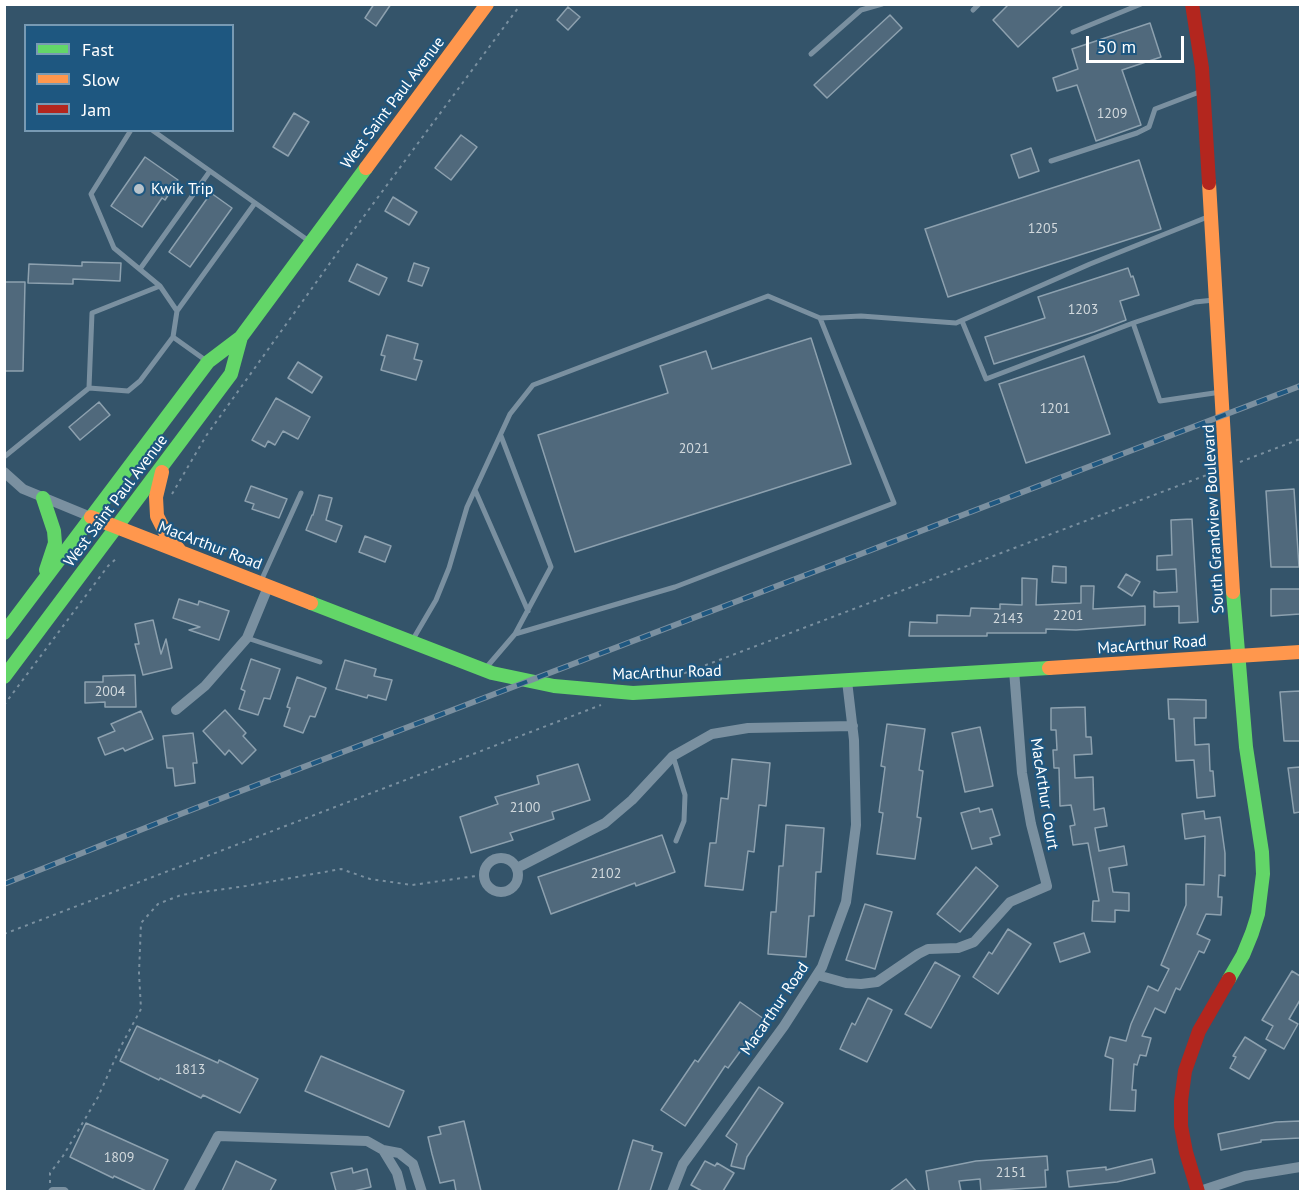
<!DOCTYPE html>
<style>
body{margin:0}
#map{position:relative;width:1305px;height:1196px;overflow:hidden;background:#34546a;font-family:"PT Sans",sans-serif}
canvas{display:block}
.frame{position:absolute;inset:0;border:6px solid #fff;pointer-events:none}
.legend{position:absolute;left:24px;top:24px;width:210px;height:108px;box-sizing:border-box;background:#1e5780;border:2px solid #789ab3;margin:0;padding:8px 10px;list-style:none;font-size:18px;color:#fff}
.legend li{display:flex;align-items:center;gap:12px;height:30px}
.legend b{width:30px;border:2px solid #789ab3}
.scale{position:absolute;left:1086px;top:36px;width:98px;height:27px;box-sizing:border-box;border:3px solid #fff;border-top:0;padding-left:8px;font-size:18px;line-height:21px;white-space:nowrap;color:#fff;-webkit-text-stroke:4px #1e5780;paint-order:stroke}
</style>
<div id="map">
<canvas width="1305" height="1196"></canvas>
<div class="frame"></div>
<ul class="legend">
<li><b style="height:8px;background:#63d668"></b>Fast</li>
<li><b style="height:8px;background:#ff974d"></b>Slow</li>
<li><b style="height:8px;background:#b3261e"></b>Jam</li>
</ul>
<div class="scale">50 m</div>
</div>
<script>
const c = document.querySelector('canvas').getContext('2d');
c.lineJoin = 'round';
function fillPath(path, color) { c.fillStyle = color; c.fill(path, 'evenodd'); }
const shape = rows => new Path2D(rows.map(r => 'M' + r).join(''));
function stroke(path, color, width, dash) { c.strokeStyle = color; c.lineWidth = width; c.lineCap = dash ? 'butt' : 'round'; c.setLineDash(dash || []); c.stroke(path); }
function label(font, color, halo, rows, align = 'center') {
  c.font = font + ' "PT Sans",sans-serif'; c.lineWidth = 4.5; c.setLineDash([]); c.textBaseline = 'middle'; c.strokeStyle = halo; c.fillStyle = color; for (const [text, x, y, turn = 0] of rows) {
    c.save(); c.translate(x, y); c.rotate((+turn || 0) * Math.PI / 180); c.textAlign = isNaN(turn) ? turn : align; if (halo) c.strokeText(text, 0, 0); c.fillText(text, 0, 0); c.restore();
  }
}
const building = shape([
 [374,4,391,4,376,26,365,18,374,4],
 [1009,4,1064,4,1018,47,993,20,1009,4],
 [568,7,580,17,568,30,557,20,568,7],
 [890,15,902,28,827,98,814,85,890,15],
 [1150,23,1161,57,1122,70,1141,125,1096,141,1077,85,1057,91,1053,78,1078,69,1072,49,1150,23],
 [294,113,309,122,288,156,273,147,294,113],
 [461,135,477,147,451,180,435,168,461,135],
 [1031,148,1039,171,1019,178,1011,155,1031,148],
 [145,157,178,180,165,200,162,198,142,227,111,206,145,157],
 [1139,160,1161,229,948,297,925,229,1139,160],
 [211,193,232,208,190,267,169,252,211,193],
 [393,197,417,212,409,225,385,211,393,197],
 [82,262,121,263,120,281,73,279,73,284,28,283,29,264,82,266,82,262],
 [414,263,429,268,422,286,408,281,414,263],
 [357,264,387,278,379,295,349,281,357,264],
 [1128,268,1131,277,1133,276,1139,295,1120,301,1126,320,1094,332,994,364,985,337,1045,318,1038,297,1128,268],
 [4,282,25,282,23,371,4,371,4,282],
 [387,335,418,344,414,359,422,361,416,380,381,370,385,356,381,355,387,335],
 [811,338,851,464,575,552,538,435,668,393,660,366,706,351,712,369,811,338],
 [1084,356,1110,434,1026,463,999,384,1084,356],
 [298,362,322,377,312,393,288,378,298,362],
 [276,398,310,417,298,439,283,431,275,445,268,441,265,447,252,440,276,398],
 [99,402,110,415,80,440,69,427,99,402],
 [251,486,287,499,279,518,252,509,254,504,245,501,251,486],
 [1294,489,1299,567,1271,567,1266,491,1294,489],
 [319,495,332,498,326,520,342,526,336,542,306,530,312,515,313,515,319,495],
 [1192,519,1198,622,1179,623,1179,606,1154,607,1154,591,1158,593,1177,592,1176,569,1157,570,1157,556,1172,555,1171,520,1192,519],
 [365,536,391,546,385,562,359,552,365,536],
 [1053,566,1066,567,1066,583,1052,582,1053,566],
 [1126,574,1140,582,1132,596,1118,587,1126,574],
 [1022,578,1037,579,1036,605,1081,603,1081,586,1094,586,1093,609,1145,606,1145,625,1076,630,1046,629,1046,633,987,633,987,636,909,636,910,622,937,623,937,615,970,616,971,608,1000,609,1000,604,1022,605,1022,578],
 [1271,589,1300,589,1300,614,1271,616,1271,589],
 [179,599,198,605,199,601,229,611,219,640,189,630,200,627,173,618,179,599],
 [153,620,161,654,166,639,172,668,143,675,135,644,139,644,135,624,153,620],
 [251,659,280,669,270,699,264,698,258,715,239,709,245,691,241,689,251,659],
 [345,660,376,669,374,676,392,680,386,700,368,695,367,698,336,689,345,660],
 [135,675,136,707,105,707,105,702,85,703,85,682,103,682,103,676,135,675],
 [297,677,326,688,315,717,310,716,303,733,284,726,290,708,287,707,297,677],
 [1300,691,1300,741,1284,741,1280,692,1300,691],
 [1168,699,1206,700,1206,718,1194,718,1195,745,1209,744,1210,771,1213,771,1215,796,1197,798,1194,760,1176,761,1174,719,1169,719,1168,699],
 [1085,707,1086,737,1091,737,1092,754,1074,755,1075,778,1093,777,1094,810,1104,808,1107,826,1095,828,1099,851,1124,846,1127,865,1109,868,1113,892,1129,893,1129,911,1115,910,1115,922,1092,921,1093,901,1099,901,1088,843,1073,845,1070,826,1075,825,1071,805,1060,806,1059,768,1054,768,1053,750,1057,750,1056,730,1051,730,1051,708,1085,707],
 [225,710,246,733,243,736,256,750,242,764,229,750,225,755,203,731,225,710],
 [141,711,153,739,125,751,123,748,105,755,98,738,115,731,111,724,141,711],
 [887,724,925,729,919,770,923,771,917,817,921,818,915,859,877,854,883,813,879,812,885,767,881,766,887,724],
 [980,727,993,786,965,792,952,733,980,727],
 [193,733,197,763,193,763,195,783,175,786,173,768,167,768,163,736,193,733],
 [732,759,770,763,766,806,759,805,754,852,748,851,743,890,705,886,710,843,716,843,721,798,728,799,732,759],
 [578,764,590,800,552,812,554,819,510,833,513,840,471,853,460,817,498,804,495,797,539,784,537,776,578,764],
 [1300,767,1300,812,1294,813,1288,768,1300,767],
 [979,808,980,812,992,809,1000,835,990,838,992,844,972,849,961,813,979,808],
 [1204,811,1205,819,1220,817,1225,853,1225,876,1219,875,1218,897,1222,897,1221,915,1206,914,1197,934,1210,940,1204,953,1199,951,1180,990,1176,988,1165,1013,1155,1008,1142,1036,1151,1038,1146,1056,1140,1055,1137,1065,1134,1064,1132,1090,1136,1090,1135,1111,1110,1110,1113,1059,1105,1056,1110,1037,1126,1041,1131,1024,1148,986,1158,991,1169,969,1161,965,1186,905,1186,884,1204,885,1205,836,1185,839,1182,814,1204,811],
 [786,825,824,828,821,872,816,872,814,916,809,916,806,957,768,954,771,912,776,912,779,866,783,866,786,825],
 [662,835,675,872,636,886,635,883,551,914,538,877,662,835],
 [976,867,998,886,960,932,937,914,976,867],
 [865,904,892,912,875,969,846,960,865,904],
 [1008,929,1031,944,998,994,973,977,989,952,992,954,1008,929],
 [1084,933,1090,952,1060,962,1054,943,1084,933],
 [935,962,960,976,931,1028,905,1014,935,962],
 [1292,971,1300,976,1300,1000,1289,1019,1298,1024,1284,1049,1266,1039,1273,1026,1262,1020,1292,971],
 [868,998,892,1010,867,1062,840,1049,852,1023,855,1025,868,998],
 [740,1002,764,1019,728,1068,725,1066,685,1126,661,1110,695,1060,698,1062,740,1002],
 [137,1026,218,1063,219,1060,258,1079,240,1113,203,1095,201,1098,160,1078,159,1080,120,1061,137,1026],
 [1245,1037,1266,1050,1249,1079,1230,1068,1236,1057,1233,1056,1245,1037],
 [321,1056,404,1091,389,1127,305,1091,321,1056],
 [759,1087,783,1103,747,1157,744,1169,731,1166,737,1144,726,1136,759,1087],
 [464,1121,481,1191,456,1191,454,1180,440,1183,432,1154,428,1137,441,1134,439,1127,464,1121],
 [1300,1121,1300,1138,1261,1140,1261,1142,1221,1150,1218,1134,1276,1122,1300,1121],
 [86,1123,168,1160,153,1191,146,1191,114,1176,113,1178,70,1157,86,1123],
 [633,1140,653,1146,652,1150,662,1153,650,1191,618,1191,633,1140],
 [1047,1156,1048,1170,1045,1170,1046,1187,981,1191,980,1179,959,1181,961,1191,929,1191,926,1171,976,1161,1047,1156],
 [1152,1159,1155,1173,1117,1182,1069,1187,1067,1171,1106,1167,1106,1170,1152,1159],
 [236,1161,276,1180,270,1191,222,1191,236,1161],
 [705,1161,715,1166,717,1163,734,1173,723,1191,702,1191,691,1185,705,1161],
 [352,1168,353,1173,367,1169,371,1187,354,1191,336,1191,331,1173,352,1168],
 [906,1179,916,1191,890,1191,906,1179]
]);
fillPath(building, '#50697c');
stroke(building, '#8da1af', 1.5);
stroke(shape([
 [1240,462,1300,439],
 [172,494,206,436,353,231,521,4],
 [677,676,1212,473],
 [4,705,108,566,118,557],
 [4,934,601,705],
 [50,1183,50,1173,63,1156,98,1097,120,1048,141,1009,139,973,141,923,158,904,181,895,246,886,341,869,370,879,412,885,483,875]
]), '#7a90a0', 2, [3, 4.5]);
stroke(shape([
 [973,10,979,4],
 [1073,32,1141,4],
 [811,54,861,10,882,4],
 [131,130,91,194,114,248,160,286,177,311,173,337,208,362],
 [152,130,309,241],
 [1051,161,1137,133,1149,127,1155,109,1202,91],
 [140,269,210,171],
 [1214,300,1195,302,1133,323,1160,401,1221,392],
 [177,311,255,203],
 [820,318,861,316,956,323,1090,264,1210,216],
 [962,321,986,379,1133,323],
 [89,388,128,391,140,381,173,337],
 [501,436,551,567,515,634],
 [4,457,89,388,92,313,160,286],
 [475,490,528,611],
 [261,581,301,493],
 [247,638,320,662],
 [412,641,436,600,449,568,467,507,510,414,533,385,768,296,820,318,894,503,675,587,515,634,485,669],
 [673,756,685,795,684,821,676,841]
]), '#7a90a0', 5);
stroke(shape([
 [4,472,23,489,91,517],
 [176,710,205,686,247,638,268,587],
 '484 875a17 17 0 1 1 34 0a17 17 0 1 1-34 0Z',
 [517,868,605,823,632,800,673,756,712,734,748,728,853,726],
 [817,975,846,983,861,984,877,982,918,954,928,949,958,948,974,942,1010,902,1047,886,1031,824,1022,773,1014,670],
 [383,1150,397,1173,402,1192],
 [53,1192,64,1192],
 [188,1192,218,1136,367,1141,383,1150,399,1153,413,1164,422,1192],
 [672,1192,683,1164,784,1026,822,967,846,902,856,825,854,740,847,681],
 [1197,1192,1245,1176,1300,1167]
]), '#7a90a0', 10);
stroke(shape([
 [43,498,54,531,55,543,46,570],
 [311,603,492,673,554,686,633,693,1049,668],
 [4,633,208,362,241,337,366,168],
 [4,677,231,374,241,337],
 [1229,979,1243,955,1252,933,1258,914,1263,874,1262,852,1246,747,1233,592]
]), '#63d668', 14);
stroke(shape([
 [366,168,487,4],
 [1209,183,1233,592],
 [162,472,156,497,157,516,165,532,180,551],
 [91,517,311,603],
 [1049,668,1300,652]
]), '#ff974d', 14);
stroke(shape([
 [1192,4,1202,68,1209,183],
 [1198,1192,1186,1152,1181,1126,1181,1101,1185,1071,1199,1031,1229,979]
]), '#b3261e', 14);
const rail = shape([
 [4,884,178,815,1300,386]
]);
stroke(rail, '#7b90a0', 6);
stroke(rail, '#1e5780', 4, [11]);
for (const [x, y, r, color] of [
 [139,189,6,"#b8c3cb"]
]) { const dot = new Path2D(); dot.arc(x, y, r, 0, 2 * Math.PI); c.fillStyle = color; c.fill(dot); stroke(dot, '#1e5780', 2); }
label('14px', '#d3dade', null, [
 ["1209",1112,114],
 ["1205",1043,229],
 ["1203",1083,310],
 ["1201",1055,409],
 ["2021",694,449],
 ["2201",1068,616],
 ["2143",1008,619],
 ["2004",110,692],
 ["2100",525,808],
 ["2102",606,874],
 ["1813",190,1070],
 ["1809",119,1158],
 ["2151",1011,1173]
]);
label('16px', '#fff', '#1e5780', [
 ["West Saint Paul Avenue",393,103,-53],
 ["West Saint Paul Avenue",116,501,-53],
 ["South Grandview Boulevard",1214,519,-93],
 ["MacArthur Road",210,546,21],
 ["MacArthur Road",1152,645,-4],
 ["MacArthur Road",667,673,-2],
 ["MacArthur Court",1044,794,81],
 ["Macarthur Road",775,1009,-56]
]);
label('16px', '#fff', '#1e5780', [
 ["Kwik Trip",151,189]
], 'left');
</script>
